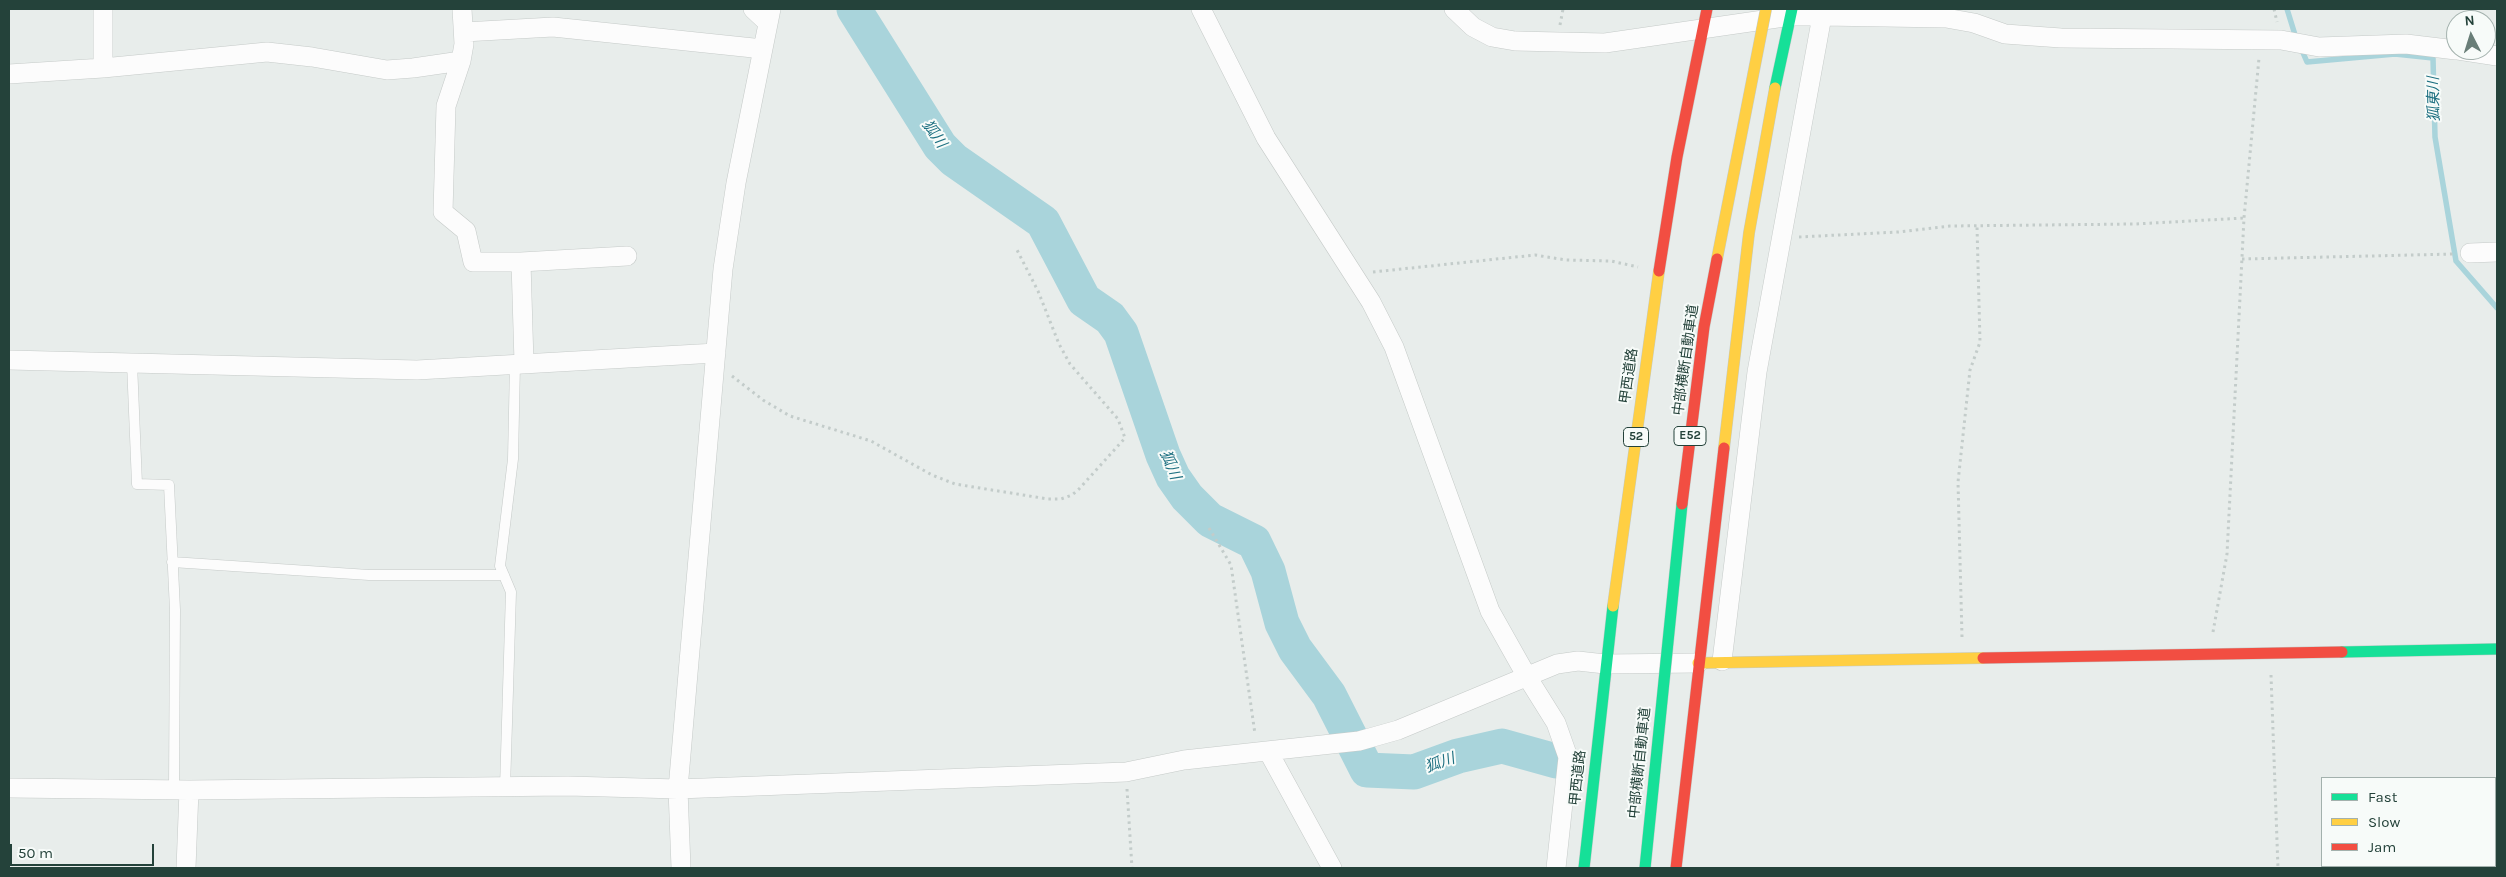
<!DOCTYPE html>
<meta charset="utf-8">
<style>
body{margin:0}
#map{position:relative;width:2506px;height:877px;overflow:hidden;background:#e8edeb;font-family:Karla,sans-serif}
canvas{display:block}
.frame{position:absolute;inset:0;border:10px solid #24423a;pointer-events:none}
.legend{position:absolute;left:2321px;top:777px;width:175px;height:90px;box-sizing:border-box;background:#f7fbf9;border:1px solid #a3b1ad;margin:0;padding:6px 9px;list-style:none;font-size:15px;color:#24423a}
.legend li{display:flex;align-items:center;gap:10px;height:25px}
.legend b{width:25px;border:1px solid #a3b1ad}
.north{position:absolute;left:2446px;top:10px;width:50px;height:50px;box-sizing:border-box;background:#f7fbf9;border:1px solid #a3b1ad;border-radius:50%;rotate:355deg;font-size:14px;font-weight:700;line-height:20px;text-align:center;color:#24423a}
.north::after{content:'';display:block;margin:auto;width:18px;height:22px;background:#697e78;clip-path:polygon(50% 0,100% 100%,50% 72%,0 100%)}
.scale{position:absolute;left:10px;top:844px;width:144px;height:22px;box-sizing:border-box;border:2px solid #24423a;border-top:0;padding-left:6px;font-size:15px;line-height:18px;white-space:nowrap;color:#24423a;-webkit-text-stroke:4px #f7fbf9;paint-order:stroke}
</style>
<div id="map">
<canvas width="2506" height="877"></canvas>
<div class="frame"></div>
<ul class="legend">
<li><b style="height:6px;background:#16e098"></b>Fast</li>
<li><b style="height:6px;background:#ffcf43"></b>Slow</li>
<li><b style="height:6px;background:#f24e42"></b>Jam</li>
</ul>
<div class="north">N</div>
<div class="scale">50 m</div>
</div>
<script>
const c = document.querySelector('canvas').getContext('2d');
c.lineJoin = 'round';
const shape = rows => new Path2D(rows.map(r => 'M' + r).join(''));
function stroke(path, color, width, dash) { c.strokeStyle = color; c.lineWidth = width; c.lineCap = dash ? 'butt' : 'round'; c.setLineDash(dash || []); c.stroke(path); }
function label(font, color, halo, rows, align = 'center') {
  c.font = font + ' Karla,"Noto Sans JP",sans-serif'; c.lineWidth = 4; c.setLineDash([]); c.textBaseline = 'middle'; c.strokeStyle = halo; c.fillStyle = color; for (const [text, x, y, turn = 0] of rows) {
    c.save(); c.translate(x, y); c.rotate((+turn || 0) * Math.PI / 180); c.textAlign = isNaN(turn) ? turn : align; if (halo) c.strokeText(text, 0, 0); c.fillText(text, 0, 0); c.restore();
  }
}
stroke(shape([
 [2287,9,2296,38],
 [2301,48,2307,62,2395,54,2433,58,2435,137,2456,261,2497,308]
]), '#a9d4db', 5.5);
stroke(shape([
 [854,9,940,146,954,160,1043,222,1084,300,1110,318,1121,333,1163,455,1173,477,1187,497,1210,520,1254,542,1268,571,1282,623,1295,649,1329,695,1367,770,1414,772,1458,756,1502,746,1556,761]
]), '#a9d4db', 35);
const lane = shape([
 [132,363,137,484,169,485,175,610,174,790],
 [172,562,369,575,504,575],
 [505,788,511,592,500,566,513,459,515,364]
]);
const street = shape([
 [462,9,464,44,461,61,446,106,443,212,466,231,473,262,521,262,524,363],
 [753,9,768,23],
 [1201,9,1266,138,1371,302,1394,347,1490,611,1526,675,1556,723,1568,757,1556,868],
 [1454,9,1473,27,1492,37,1515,41,1605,43,1791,16,1822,16,1946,18,1974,23,2005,34,2061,38,2281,40,2319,47,2406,44,2456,50],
 [464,32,553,27,763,49],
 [2458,50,2497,56],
 [103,68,103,9],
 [9,74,103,68,267,52,312,57,387,70,413,68,461,61],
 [2470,253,2497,252],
 [521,262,627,256],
 [9,360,417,370,716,353],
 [1722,661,1757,372,1822,16],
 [1268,751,1332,868],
 [9,788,189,790,568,786,678,789,1126,772,1184,760,1359,741,1398,730,1557,664,1578,661,1605,664,1698,663],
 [186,868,189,790],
 [681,868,678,789,723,269,736,183,771,9]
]);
const fast = shape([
 [1775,88,1792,9],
 [2342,652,2497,649],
 [1584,868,1613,606]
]);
const slow = shape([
 [1724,448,1749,233,1775,88],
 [1613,606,1659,271],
 [1698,663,1983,658]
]);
const jam = shape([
 [1659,271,1677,157,1707,9],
 [1983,658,2342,652],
 [1676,868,1724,448]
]);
stroke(lane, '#c5cac8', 11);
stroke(street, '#c5cac8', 20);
stroke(fast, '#c3cbc8', 12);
stroke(slow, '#c3cbc8', 12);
stroke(jam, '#c3cbc8', 12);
stroke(shape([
 [2274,9,2277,22],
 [1560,25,1563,9],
 [1799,237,1898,232,1950,226,2135,224,2244,218],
 [2242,259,2454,254],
 [1373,272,1535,255,1566,260,1611,261,1638,267],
 [732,376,763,400,790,416,871,441,932,475,955,484,1048,499,1061,499,1072,495,1079,489,1125,438,1118,419,1070,364,1059,344,1038,291,1016,248],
 [1209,528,1231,565,1255,734],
 [2213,632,2227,554,2244,218,2259,58],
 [1962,637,1958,482,1970,370,1980,342,1977,226],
 [2271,675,2278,868],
 [1127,789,1132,868]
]), '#c3ccca', 3, [2.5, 4]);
stroke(lane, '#fcfcfc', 10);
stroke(street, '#fcfcfc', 19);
stroke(fast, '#16e098', 11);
stroke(slow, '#ffcf43', 11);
stroke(jam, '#f24e42', 11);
const fastBridge = shape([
 [1645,868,1682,504]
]);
const slowBridge = shape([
 [1717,259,1766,9]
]);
const jamBridge = shape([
 [1682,504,1704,327,1717,259]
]);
stroke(fastBridge, '#c3ccc9', 12, []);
stroke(slowBridge, '#c3ccc9', 12, []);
stroke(jamBridge, '#c3ccc9', 12, []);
stroke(fastBridge, '#16e098', 11);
stroke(slowBridge, '#ffcf43', 11);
stroke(jamBridge, '#f24e42', 11);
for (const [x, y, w] of [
 [1690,436,32],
 [1636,437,25]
]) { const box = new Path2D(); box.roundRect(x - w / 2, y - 9.5, w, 19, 4); c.fillStyle = '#f7fbf9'; c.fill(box); stroke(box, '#24423a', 1); }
label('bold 12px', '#24423a', null, [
 ["E52",1690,436],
 ["52",1636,437]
]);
label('14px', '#24423a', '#f7fbf9', [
 ["中部横断自動車道",1686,360,-82],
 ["甲西道路",1629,376,-82],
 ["中部横断自動車道",1640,763,-84],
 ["甲西道路",1578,778,-84]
]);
label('italic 15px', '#1c6f80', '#f7fbf9', [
 ["狐東川",2434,99,-91],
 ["狐川",934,134,55],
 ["狐川",1170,465,67],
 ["狐川",1440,763,-19]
]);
</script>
